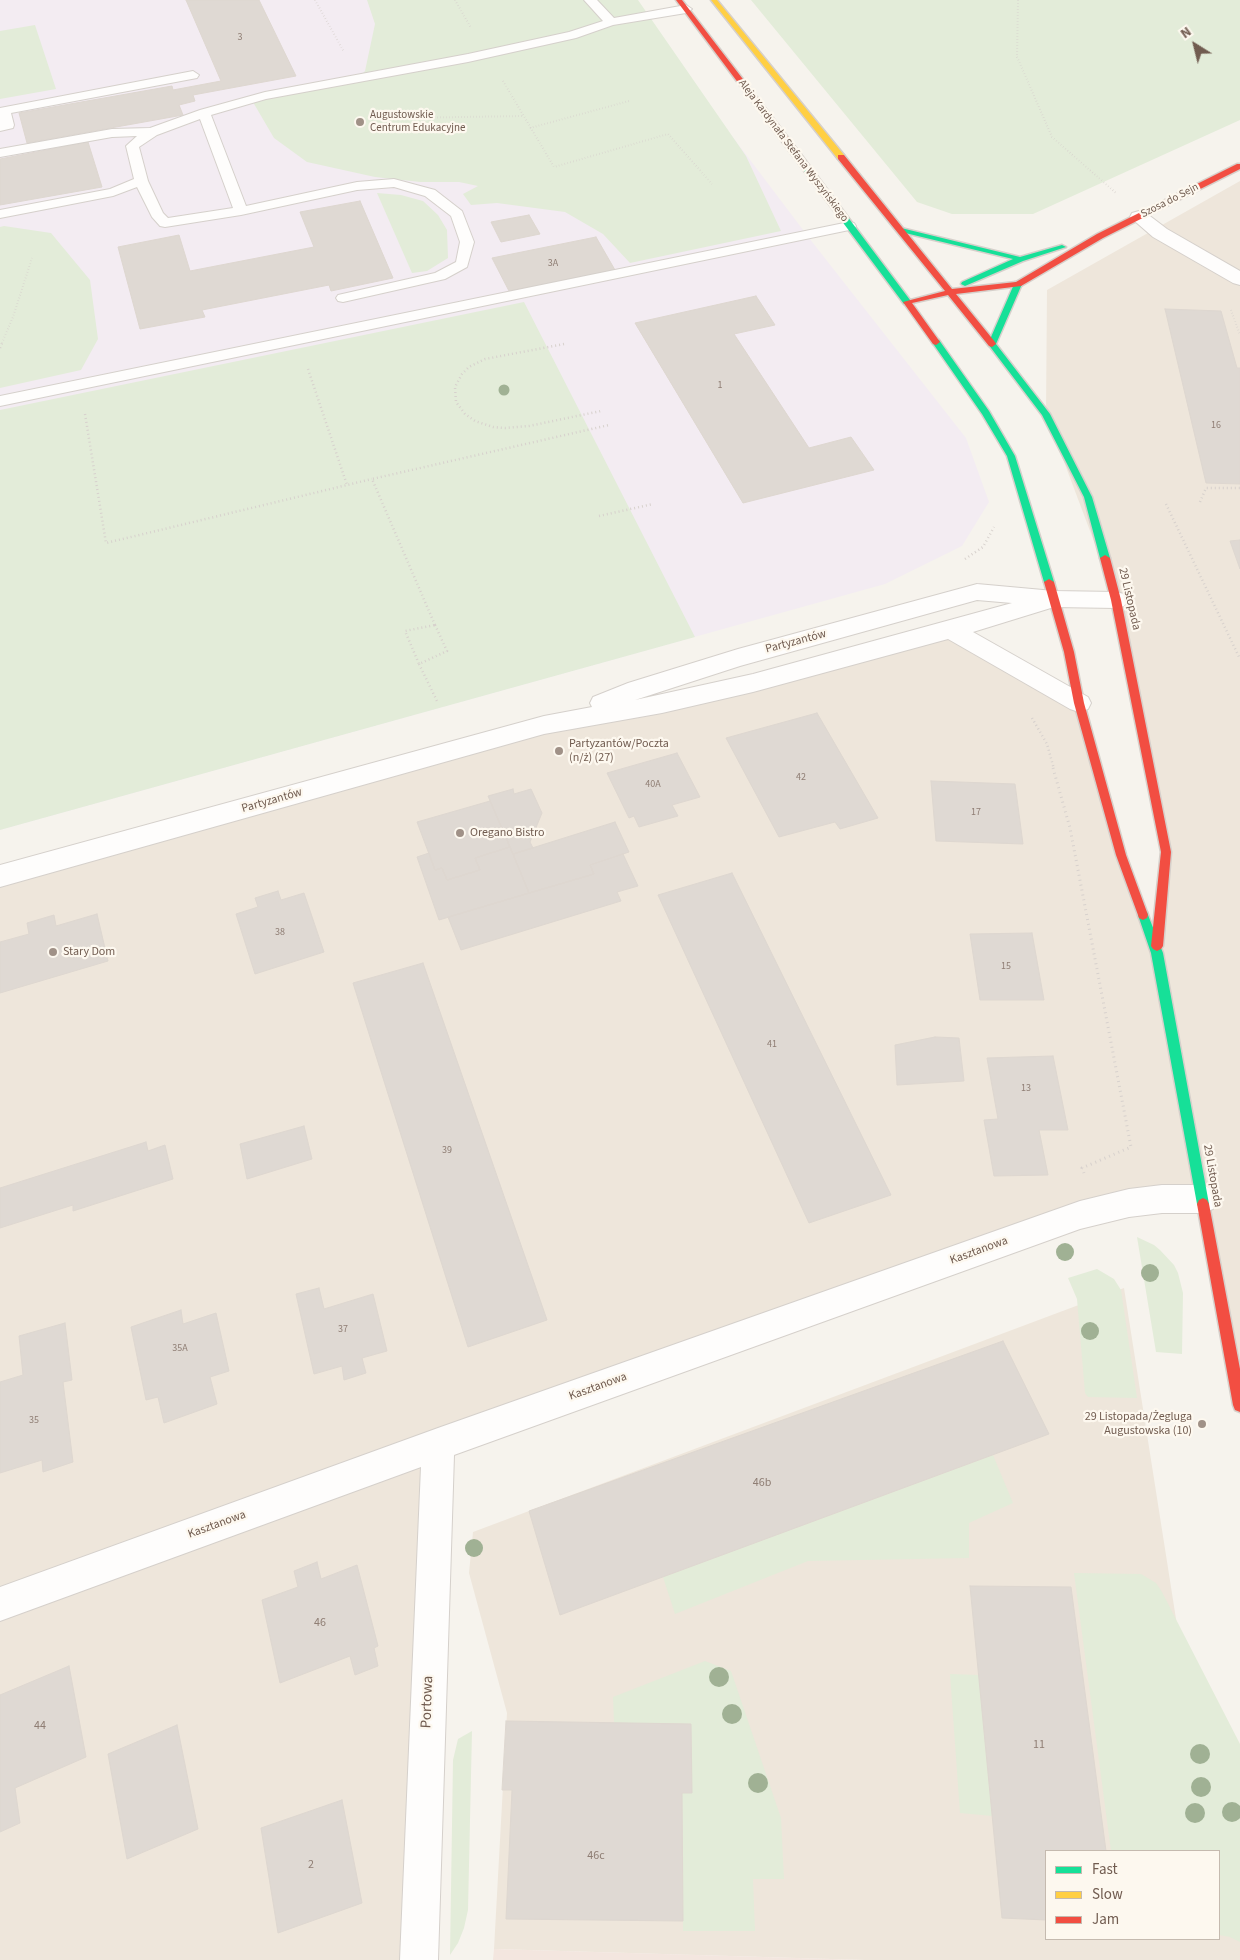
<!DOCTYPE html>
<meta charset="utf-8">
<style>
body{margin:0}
#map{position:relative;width:1240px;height:1960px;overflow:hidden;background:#f6f3ed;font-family:"Source Sans 3",sans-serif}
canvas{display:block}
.legend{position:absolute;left:1045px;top:1850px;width:175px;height:90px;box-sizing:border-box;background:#fdf8ef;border:1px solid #c5baaf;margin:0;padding:6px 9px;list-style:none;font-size:15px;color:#715c50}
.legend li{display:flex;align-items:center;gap:10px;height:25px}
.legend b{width:25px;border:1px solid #c5baaf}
.north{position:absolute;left:1170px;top:20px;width:50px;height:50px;-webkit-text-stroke:4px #fdf8ef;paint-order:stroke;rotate:324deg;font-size:14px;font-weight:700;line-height:20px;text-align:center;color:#715c50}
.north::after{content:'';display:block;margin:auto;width:18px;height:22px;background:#715c50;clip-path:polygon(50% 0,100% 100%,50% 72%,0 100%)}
</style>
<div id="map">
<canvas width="1240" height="1960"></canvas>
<ul class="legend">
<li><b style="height:6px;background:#16e098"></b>Fast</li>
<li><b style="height:6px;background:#ffcf43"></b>Slow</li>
<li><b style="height:6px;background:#f24e42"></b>Jam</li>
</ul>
<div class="north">N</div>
</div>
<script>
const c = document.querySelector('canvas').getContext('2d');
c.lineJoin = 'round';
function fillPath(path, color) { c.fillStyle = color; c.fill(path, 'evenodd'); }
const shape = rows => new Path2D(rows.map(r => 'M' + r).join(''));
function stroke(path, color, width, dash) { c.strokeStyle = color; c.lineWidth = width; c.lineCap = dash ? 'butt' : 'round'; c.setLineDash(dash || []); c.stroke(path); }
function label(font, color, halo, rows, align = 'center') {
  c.font = font + ' "Source Sans 3",sans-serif'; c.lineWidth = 4.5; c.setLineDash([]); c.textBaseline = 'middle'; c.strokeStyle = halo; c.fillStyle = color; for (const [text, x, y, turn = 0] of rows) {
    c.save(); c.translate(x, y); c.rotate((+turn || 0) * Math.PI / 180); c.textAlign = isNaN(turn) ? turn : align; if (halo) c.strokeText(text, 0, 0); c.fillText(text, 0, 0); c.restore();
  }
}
fillPath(shape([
 [1240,181,1240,1405,1202,1200,1162,1199,438,1444,418,1960,0,1960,0,876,544,725,951,630,1079,703,1156,951,1166,852,1116,600,1046,414,1047,290],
 [1124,1288,1193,1727,1240,1808,1240,1960,864,1960,494,1949,507,1713,469,1573,473,1532],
 [1046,1851,1219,1851,1219,1939,1046,1939]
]), '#eee6db');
fillPath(shape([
 [494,1949,864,1960,493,1960]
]), '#f3e6df');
fillPath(shape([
 [0,0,629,0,813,243,966,438,989,502,962,546,885,584,0,830]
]), '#f3ecf2');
fillPath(shape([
 [367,0,638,0,746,156,781,231,630,263,603,234,565,212,497,203,471,205,463,194,478,186,459,182,420,182,375,177,307,162,274,138,250,97,358,78,365,71,375,24],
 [751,0,1240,0,1240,120,1033,214,952,214,917,202],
 [35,25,56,89,0,99,0,31],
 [377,193,401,195,423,201,438,215,447,230,448,258,427,271,412,273],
 [4,226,51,233,90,280,98,339,81,370,0,388,0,227],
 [524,302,695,637,0,830,0,410],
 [1137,1237,1154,1245,1160,1250,1174,1265,1178,1273,1183,1293,1182,1354,1156,1352],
 [1097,1269,1114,1279,1121,1290,1137,1398,1088,1397,1085,1393,1077,1299,1068,1278],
 [993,1455,1013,1503,969,1523,969,1558,808,1561,675,1614,663,1577],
 [1074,1573,1141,1574,1156,1583,1162,1592,1240,1744,1240,1942,1230,1937,1219,1935,1219,1851,1111,1851],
 [705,1661,731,1671,781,1818,784,1879,753,1879,755,1931,683,1931,682,1793,692,1792,691,1724,614,1723,613,1697],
 [950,1674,979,1675,992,1816,960,1813],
 [472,1731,468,1910,464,1928,458,1943,450,1955,453,1760,458,1739]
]), '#e3ecd9');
const building = shape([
 [186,0,259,0,296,76,193,95,195,101,179,105,183,115,27,143,19,113,172,86,173,90,221,81,186,0],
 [88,142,102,187,0,205,0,159,88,142],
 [360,201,393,278,331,291,329,285,202,310,205,317,140,329,118,247,179,235,190,271,314,247,300,212,360,201],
 [529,215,540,234,501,242,491,222,529,215],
 [596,237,615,270,509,291,492,258,596,237],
 [756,296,775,325,734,334,809,448,851,437,874,470,743,503,635,323,756,296],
 [1165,309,1221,311,1237,368,1240,368,1240,484,1206,483,1165,309],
 [1240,540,1240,569,1230,541,1240,540],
 [817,713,878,818,840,829,835,822,779,837,726,738,817,713],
 [677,753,700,797,672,805,678,816,639,827,634,816,629,818,607,773,677,753],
 [931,781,1015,784,1023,844,936,841,931,781],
 [513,789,514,794,531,789,542,813,530,842,533,848,513,854,488,796,513,789],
 [490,801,510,847,475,858,480,870,447,880,442,868,435,870,417,822,490,801],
 [615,822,629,852,590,865,594,874,529,893,513,854,615,822],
 [510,847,529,893,439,920,417,857,429,853,435,870,442,868,447,880,480,870,475,858,510,847],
 [623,854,638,886,617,892,621,901,461,950,448,917,594,874,590,865,623,854],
 [732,873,891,1195,809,1223,658,895,732,873],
 [278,891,281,900,304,893,324,952,255,974,236,914,258,907,255,898,278,891],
 [97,914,108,961,0,993,0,942,29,934,27,923,54,915,56,926,97,914],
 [1032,933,1044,1000,980,1000,970,934,1032,933],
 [423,963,547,1320,468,1347,353,983,423,963],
 [935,1037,959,1038,964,1081,897,1085,895,1045,935,1037],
 [1053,1056,1068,1130,1039,1130,1048,1175,994,1176,984,1120,998,1119,987,1058,1053,1056],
 [304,1126,312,1159,247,1179,240,1144,304,1126],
 [146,1142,148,1151,165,1145,173,1179,73,1211,73,1205,0,1228,0,1188,146,1142],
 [319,1288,324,1309,373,1294,387,1351,362,1358,366,1373,344,1380,342,1366,314,1374,296,1294,319,1288],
 [181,1310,183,1324,216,1313,229,1371,210,1377,217,1404,164,1423,158,1397,146,1400,131,1327,181,1310],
 [65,1323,72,1380,63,1382,73,1462,43,1472,42,1460,0,1473,0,1382,23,1375,19,1336,65,1323],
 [1003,1341,1049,1434,560,1615,529,1511,1003,1341],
 [317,1562,321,1579,357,1565,378,1646,374,1648,378,1666,355,1675,350,1656,280,1683,262,1600,298,1587,294,1571,317,1562],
 [970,1586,1071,1587,1106,1851,1046,1851,1046,1920,1002,1918,970,1586],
 [69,1666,86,1757,15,1788,20,1823,0,1832,0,1695,69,1666],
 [506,1721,691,1724,692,1793,682,1793,683,1921,506,1919,512,1790,502,1790,506,1721],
 [177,1725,198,1829,127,1859,108,1754,177,1725],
 [342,1800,362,1903,278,1933,261,1828,342,1800]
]);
fillPath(building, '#dfd9d3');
stroke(building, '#ded7d0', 1);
const lane = shape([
 [584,0,597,0,614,18,686,5,692,9,686,13,613,25,576,38,468,62,266,99,211,115,246,206,357,182,394,179,435,190,462,211,474,242,467,267,445,279,343,302,338,301,336,298,338,295,435,273,456,262,460,242,451,216,425,196,394,187,357,190,241,215,165,227,160,226,152,217,137,187,113,196,0,218,0,210,110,189,134,179,126,146,137,136,112,137,0,157,0,149,112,129,150,128,200,110,265,92,468,54,569,32,603,21,584,0],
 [200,119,233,208,168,218,163,213,148,181,139,147,157,135,200,119],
 [193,71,199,75,197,78,11,113,14,125,13,128,0,131,0,108,193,71],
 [849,222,854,223,856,226,854,229,0,406,0,396,849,222]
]);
const street = shape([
 [1139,211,1146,213,1167,229,1240,271,1240,285,1233,283,1153,237,1130,217,1132,213,1139,211],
 [977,584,1054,591,1116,592,1124,594,1128,600,1124,606,1116,608,1054,607,973,632,1088,697,1091,703,1088,709,1079,712,1070,709,948,639,753,692,662,713,544,734,0,887,0,865,544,716,592,707,590,703,593,697,628,683,738,649,977,584],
 [977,600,1012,603,753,674,635,700,740,666,977,600],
 [1162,1185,1202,1185,1213,1189,1217,1199,1213,1209,1202,1213,1162,1213,1129,1217,1080,1229,454,1455,438,1960,400,1960,421,1467,0,1621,0,1587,438,1428,1080,1201,1129,1189,1162,1185]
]);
const fast = shape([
 [793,152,799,152,910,300,910,304,904,304,793,156,793,152],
 [897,227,1020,257,1062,245,1066,247,1023,261,965,286,961,284,962,282,1013,259,897,231,897,227],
 [1015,282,1022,284,996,344,1050,414,1092,497,1110,558,1108,560,1105,561,1100,558,1084,497,1042,415,988,344,1015,282],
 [936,339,939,340,989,411,1015,456,1054,582,1052,584,1049,585,1044,582,1007,456,982,414,932,342,936,339],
 [1143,910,1147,912,1148,915,1163,953,1209,1204,1207,1208,1203,1210,1199,1208,1197,1204,1151,953,1138,915,1139,912,1143,910]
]);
const slow = shape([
 [711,0,717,0,844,155,844,159,838,159,711,0]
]);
const jam = shape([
 [676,0,682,0,799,152,799,156,793,156,676,0],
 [838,155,844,155,952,289,1016,282,1097,234,1237,164,1240,164,1240,169,1103,238,1021,286,956,294,995,342,996,344,992,347,989,346,948,295,912,303,940,342,936,345,933,344,903,302,945,291,838,159,838,155],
 [1105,555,1110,558,1121,600,1171,852,1163,946,1161,949,1157,951,1153,949,1151,946,1161,852,1111,600,1100,558,1105,555],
 [1049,579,1054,582,1074,652,1084,703,1126,855,1148,915,1147,918,1143,920,1139,918,1138,915,1116,855,1074,703,1064,652,1044,582,1049,579],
 [1203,1198,1207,1200,1209,1204,1240,1369,1240,1412,1235,1410,1233,1405,1197,1204,1199,1200,1203,1198]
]);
stroke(lane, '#d5d0cb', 2);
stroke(street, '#d5d0cb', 2);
stroke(fast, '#d6d0cb', 3);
stroke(slow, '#d6d0cb', 3);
stroke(jam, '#d6d0cb', 3);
stroke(shape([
 [315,0,344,52],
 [455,0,471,28],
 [1018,0,1017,57,1052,137,1116,193],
 [503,81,554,167,668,134,712,184],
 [401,118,523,116],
 [530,128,629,101],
 [1231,310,1240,335],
 [2,343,13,317,32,258]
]), '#d7d1cd', 2, [0.5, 2.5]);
stroke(shape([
 [564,344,485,359,469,367,462,374,455,387,456,402,465,414,475,421,493,427,505,428,529,426,601,411],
 [0,348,3,341],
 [308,369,347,485],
 [85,414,106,543,372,479],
 [1200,502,1206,488,1240,488],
 [1166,504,1240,659],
 [599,516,653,504],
 [965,559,983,547,994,527],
 [435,625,372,479,609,425],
 [435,625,447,651,419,664,405,631,435,625],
 [419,664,437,701],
 [1032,718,1047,744,1054,769]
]), '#d7d1cd', 2.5, [1, 3]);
stroke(shape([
 [1053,768,1070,828,1131,1147,1082,1168,1084,1173]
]), '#d7d1cd', 3, [1, 4]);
fillPath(lane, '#fefdfc');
fillPath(street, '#fefdfc');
fillPath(fast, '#16e098');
fillPath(slow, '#ffcf43');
fillPath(jam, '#f24e42');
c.fillStyle = '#a0b194';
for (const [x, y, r] of [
 [504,390,5.5],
 [1065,1252,9],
 [1150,1273,9],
 [1090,1331,9],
 [474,1548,9],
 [719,1677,10],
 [732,1714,10],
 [1200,1754,10],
 [758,1783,10],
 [1201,1787,10],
 [1232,1812,10],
 [1195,1813,10]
]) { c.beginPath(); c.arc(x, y, r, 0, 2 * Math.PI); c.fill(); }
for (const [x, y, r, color] of [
 [360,122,5,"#a09187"],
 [559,751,5,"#a09187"],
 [460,833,5,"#a09187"],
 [53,952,5,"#a09187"],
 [1202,1424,5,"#a09187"]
]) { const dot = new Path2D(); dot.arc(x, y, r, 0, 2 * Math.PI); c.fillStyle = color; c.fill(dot); stroke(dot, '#fdf8ef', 2); }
label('10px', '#8f7e74', null, [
 ["3",240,38],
 ["3A",553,264],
 ["1",720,386],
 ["16",1216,426],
 ["42",801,778],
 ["40A",653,785],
 ["17",976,813],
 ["38",280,933],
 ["15",1006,967],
 ["41",772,1045],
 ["13",1026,1089],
 ["39",447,1151],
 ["37",343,1330],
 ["35A",180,1349],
 ["35",34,1421]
]);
label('11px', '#715c50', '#fdf8ef', [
 ["Augustowskie",370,116],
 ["Centrum Edukacyjne",370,129]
], 'left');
label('11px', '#715c50', '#fdf8ef', [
 ["Aleja Kardynała Stefana Wyszyńskiego",793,151,53],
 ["Szosa do Sejn",1170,201,-27]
]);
label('12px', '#715c50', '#fdf8ef', [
 ["29 Listopada",1129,599,77],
 ["Partyzantów",796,642,-15],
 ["Partyzantów",272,801,-16],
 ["29 Listopada",1212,1176,80],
 ["Kasztanowa",979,1251,-20],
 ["Kasztanowa",598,1387,-20],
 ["Kasztanowa",217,1525,-20]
]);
label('12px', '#715c50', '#fdf8ef', [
 ["Partyzantów/Poczta",569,744],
 ["(n/ż) (27)",569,758],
 ["Oregano Bistro",470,833],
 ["Stary Dom",63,952],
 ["29 Listopada/Żegluga",1192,1417,"right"],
 ["Augustowska (10)",1192,1431,"right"]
], 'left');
label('12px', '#8f7e74', null, [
 ["46b",762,1483],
 ["46",320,1623],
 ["44",40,1726],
 ["11",1039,1745],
 ["46c",596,1856],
 ["2",311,1865]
]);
label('15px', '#715c50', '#fdf8ef', [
 ["Portowa",428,1702,-88]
]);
</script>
